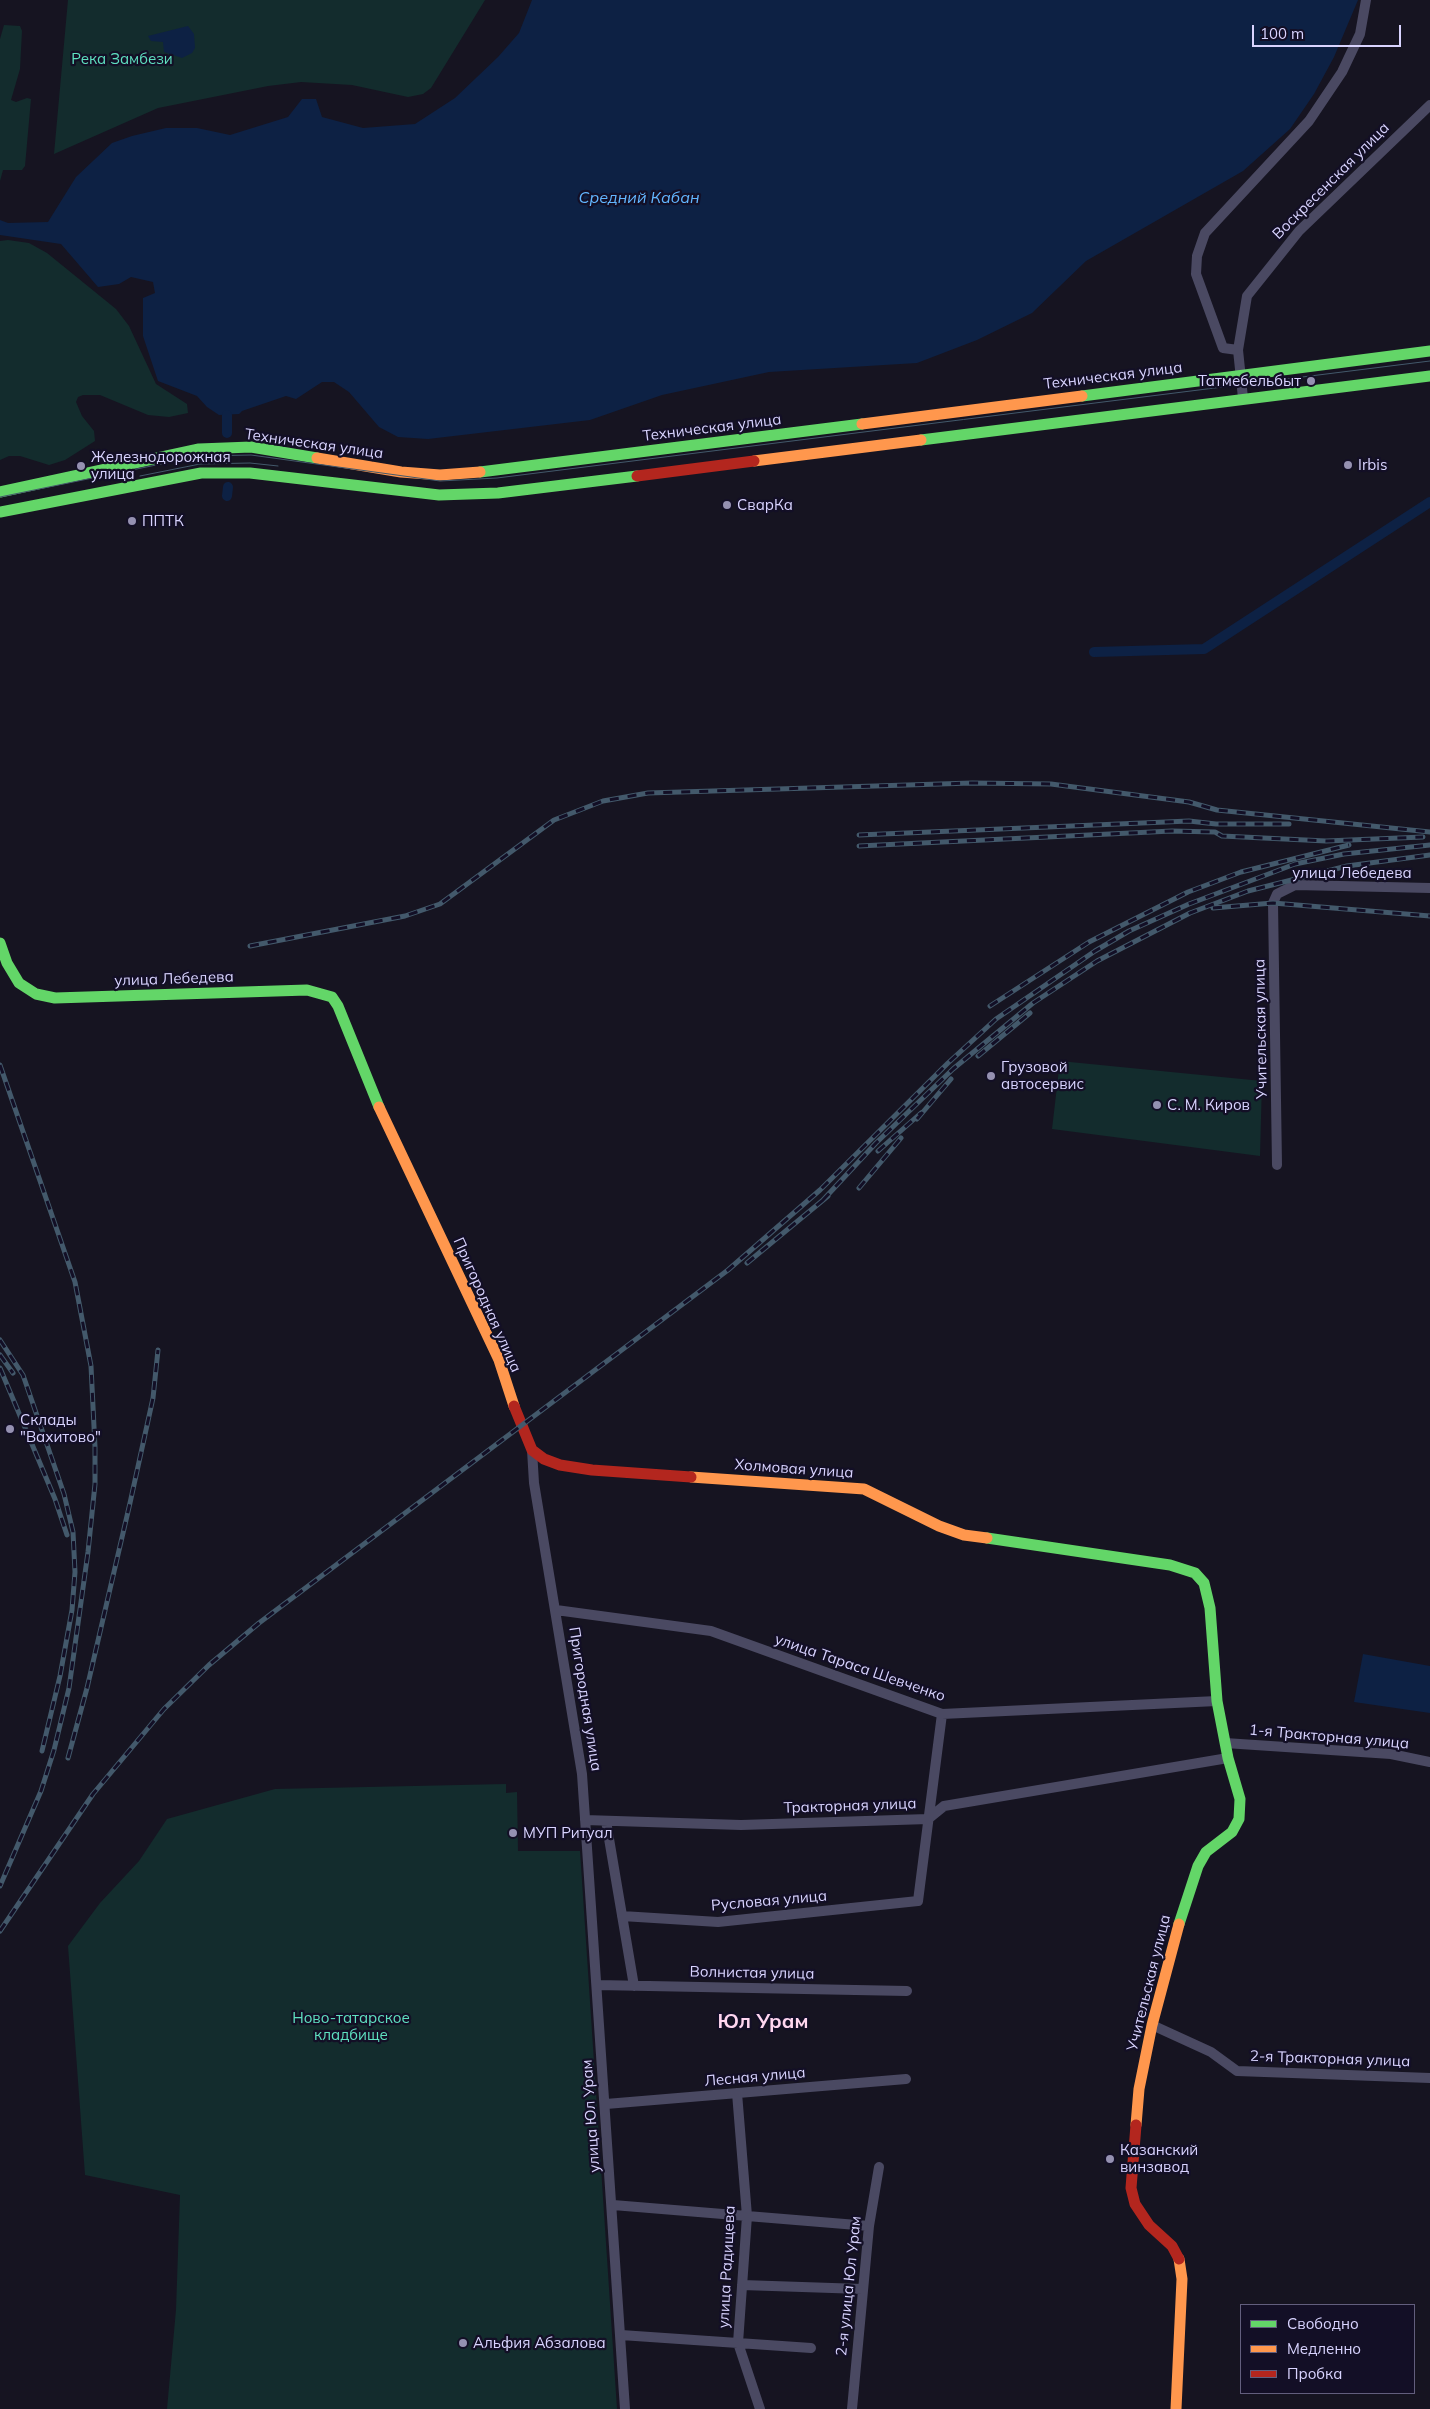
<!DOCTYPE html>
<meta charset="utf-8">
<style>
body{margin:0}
#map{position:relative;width:1430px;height:2409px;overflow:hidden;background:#161421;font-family:Mulish,sans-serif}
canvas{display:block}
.legend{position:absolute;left:1240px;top:2304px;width:175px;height:90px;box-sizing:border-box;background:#130f26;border:1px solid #625e7d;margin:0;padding:6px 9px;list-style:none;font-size:15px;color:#d9d4ff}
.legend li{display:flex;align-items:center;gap:10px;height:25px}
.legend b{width:25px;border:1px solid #625e7d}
.scale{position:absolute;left:1252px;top:25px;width:149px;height:22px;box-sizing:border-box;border:2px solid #d9d4ff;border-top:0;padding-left:6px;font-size:15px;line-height:18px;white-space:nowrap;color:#d9d4ff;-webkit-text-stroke:4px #130f26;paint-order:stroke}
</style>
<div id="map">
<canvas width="1430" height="2409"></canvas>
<ul class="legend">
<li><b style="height:6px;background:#63d668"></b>Свободно</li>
<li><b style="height:6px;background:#ff974d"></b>Медленно</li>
<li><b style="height:6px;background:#b3261e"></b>Пробка</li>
</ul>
<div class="scale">100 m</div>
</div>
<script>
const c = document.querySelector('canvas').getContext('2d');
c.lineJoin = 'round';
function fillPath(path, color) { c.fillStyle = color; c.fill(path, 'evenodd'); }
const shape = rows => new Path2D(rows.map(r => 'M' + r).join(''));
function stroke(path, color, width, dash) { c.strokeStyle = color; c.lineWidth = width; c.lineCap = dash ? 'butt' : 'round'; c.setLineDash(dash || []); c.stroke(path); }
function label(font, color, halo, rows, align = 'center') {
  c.font = font + ' Mulish,sans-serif'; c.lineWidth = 4.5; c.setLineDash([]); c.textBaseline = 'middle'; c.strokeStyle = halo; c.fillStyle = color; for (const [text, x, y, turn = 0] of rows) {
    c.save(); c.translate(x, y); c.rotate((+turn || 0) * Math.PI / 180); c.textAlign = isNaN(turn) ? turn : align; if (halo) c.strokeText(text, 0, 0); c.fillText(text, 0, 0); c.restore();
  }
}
fillPath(shape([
 [68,0,485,0,431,88,423,94,408,97,352,85,301,82,268,86,158,108,54,154],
 [4,25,20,26,22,31,20,69,11,100,16,102,27,98,31,99,25,166,22,170,3,170,0,181,0,39],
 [8,240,29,243,47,253,116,309,129,326,156,384,187,404,188,413,169,417,148,415,100,395,83,395,78,397,76,402,82,416,94,431,95,441,65,460,49,465,20,456,9,456,0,460,0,241],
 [1060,1061,1262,1081,1260,1156,1052,1129],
 [506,1784,506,1793,517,1792,518,1851,580,1851,617,2409,167,2409,176,2310,180,2195,85,2175,68,1946,100,1903,139,1861,167,1819,275,1789]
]), '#132c2d');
fillPath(shape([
 [532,0,1358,0,1334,57,1314,94,1290,129,1243,171,1086,261,1032,313,977,340,917,363,769,372,662,395,590,420,428,439,398,437,379,427,349,392,334,382,322,382,296,399,286,396,242,411,239,414,219,415,207,407,197,396,158,381,143,336,143,298,155,293,153,282,131,277,119,284,98,287,61,244,0,235,0,220,8,223,48,222,76,177,112,143,132,136,166,128,197,128,230,135,288,117,302,99,316,99,322,117,363,128,415,124,455,98,498,57,519,33],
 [188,26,194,34,195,48,192,53,182,58,164,52,163,42,151,41,148,36],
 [1363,1654,1430,1666,1430,1713,1354,1702]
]), '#0d2144');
stroke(shape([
 [227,415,227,433],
 [227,496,228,487],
 [1094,652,1204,649,1430,502]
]), '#0d2144', 10);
stroke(shape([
 [1238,350,1223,348,1196,274,1197,256,1205,233,1309,121,1342,72,1360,34,1366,0],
 [1243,398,1238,350,1247,296,1299,231,1430,105],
 [1277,1165,1273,903,1277,894,1295,885,1430,888],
 [532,1450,534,1483,582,1774,625,2409],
 [556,1610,711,1631,942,1714,1217,1701],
 [1225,1743,1391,1754,1430,1762],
 [585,1820,741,1825,928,1819,944,1806,1228,1758],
 [606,1821,634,1986],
 [622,1916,718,1922,918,1901,942,1714],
 [597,1985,907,1991],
 [1152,2025,1211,2052,1237,2071,1430,2078],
 [737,2093,747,2216,738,2343,760,2409],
 [606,2104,906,2079],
 [613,2205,869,2226],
 [742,2285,862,2289],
 [621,2335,811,2348],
 [852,2409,869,2226,879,2167]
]), '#4a4962', 10);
stroke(shape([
 [1082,396,1430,351],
 [921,440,1430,376],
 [480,472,862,424],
 [0,492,199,449,251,447,317,458],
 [0,512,201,473,250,473,439,495,498,493,637,476],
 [0,943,7,963,19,983,36,994,55,998,307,990,332,997,338,1006,379,1107],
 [987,1538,1170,1565,1195,1573,1204,1583,1210,1608,1217,1701,1228,1758,1240,1799,1239,1819,1232,1832,1206,1852,1198,1866,1179,1924]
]), '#63d668', 11);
stroke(shape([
 [862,424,1082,396],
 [317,458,401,472,440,475,480,472],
 [754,461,921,440],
 [379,1107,499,1360,514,1406],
 [691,1477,864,1489,939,1526,964,1535,987,1538],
 [1136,2125,1139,2089,1152,2025,1179,1924],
 [1176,2409,1182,2279,1179,2259]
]), '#ff974d', 11);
stroke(shape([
 [637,476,754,461],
 [514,1406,532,1450,544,1459,560,1465,592,1470,691,1477],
 [1136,2125,1131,2188,1135,2204,1149,2225,1172,2246,1179,2259]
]), '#b3261e', 11);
stroke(shape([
 [140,476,200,464,250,463,278,466],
 [0,497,200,456,251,455,440,481,497,478,1430,361]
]), '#43596b', 1);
const rail = shape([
 [859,835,1189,821,1216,824,1289,824],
 [859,846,1172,831,1215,832,1222,836,1326,841,1423,837],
 [1213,908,1273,903,1430,916],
 [250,946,405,916,440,904,554,820,603,801,648,793,972,783,1051,784,1189,802,1217,810,1430,832],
 [990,1006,1089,942,1188,892,1241,872,1349,845],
 [978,1056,1030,1013],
 [0,1065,75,1282,91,1366,95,1447,95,1484,88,1552,69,1688,54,1750,41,1791,0,1886],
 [917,1119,951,1079],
 [878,1151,921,1113],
 [859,1188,901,1138],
 [823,1200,876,1143,953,1069,1033,1003,1097,961,1190,913,1248,891,1347,866,1430,855],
 [747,1263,828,1196],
 [0,1340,23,1375,64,1494,73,1532,75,1572,72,1610,60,1676,42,1751],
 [0,1355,13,1373],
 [0,1368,55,1499,67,1535],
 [68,1758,87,1688,130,1503,153,1398,158,1350],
 [0,1931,93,1794,164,1709,209,1665,259,1623,728,1270,820,1190,948,1063,996,1019,1095,951,1129,931,1189,904,1295,864,1344,854,1430,845]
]);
stroke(rail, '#43596b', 5);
stroke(rail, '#130f26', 3, [9]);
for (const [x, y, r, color] of [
 [1311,381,5,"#9591b1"],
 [1348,465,5,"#9591b1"],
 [81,466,5,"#9591b1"],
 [727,505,5,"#9591b1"],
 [132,521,5,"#9591b1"],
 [991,1076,5,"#9591b1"],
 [1157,1105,5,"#9591b1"],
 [10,1429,5,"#9591b1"],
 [513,1833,5,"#9591b1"],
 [1110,2159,5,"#9591b1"],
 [463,2343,5,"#9591b1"]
]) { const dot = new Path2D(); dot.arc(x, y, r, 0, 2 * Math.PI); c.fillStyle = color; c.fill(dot); stroke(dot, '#130f26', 2); }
label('15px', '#5fe0c0', '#130f26', [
 ["Река Замбези",122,59],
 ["Ново-татарское",351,2018],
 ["кладбище",351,2035]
]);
label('15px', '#d9d4ff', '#130f26', [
 ["Воскресенская улица",1331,181,-45],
 ["Техническая улица",1113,376,-7],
 ["Техническая улица",712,428,-7],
 ["Техническая улица",314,444,8],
 ["улица Лебедева",1352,873],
 ["улица Лебедева",174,979,-2],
 ["Учительская улица",1261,1029,-91],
 ["Пригородная улица",487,1305,66],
 ["Холмовая улица",794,1469,4],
 ["улица Тараса Шевченко",860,1668,19],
 ["Пригородная улица",585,1699,81],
 ["1-я Тракторная улица",1329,1737,5],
 ["Тракторная улица",850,1806,-2],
 ["Русловая улица",769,1901,-5],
 ["Волнистая улица",752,1973,1],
 ["Учительская улица",1149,1983,-76],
 ["2-я Тракторная улица",1330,2059,2],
 ["Лесная улица",755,2077,-5],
 ["улица Юл Урам",591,2116,-94],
 ["улица Радищева",727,2267,-87],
 ["2-я улица Юл Урам",849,2286,-84]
]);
label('15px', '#d9d4ff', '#130f26', [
 ["Татмебельбыт",1301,381,"right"],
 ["Железнодорожная",91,457],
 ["улица",91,474],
 ["Irbis",1358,465],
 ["СварКа",737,505],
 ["ППТК",142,521],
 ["Грузовой",1001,1067],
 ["автосервис",1001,1084],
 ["С. М. Киров",1167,1105],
 ["Склады",20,1420],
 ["\"Вахитово\"",20,1437],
 ["МУП Ритуал",523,1833],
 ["Казанский",1120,2150],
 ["винзавод",1120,2167],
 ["Альфия Абзалова",473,2343]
], 'left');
label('italic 16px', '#62b6ff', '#130f26', [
 ["Средний Кабан",639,198]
]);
label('bold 20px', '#ffd6f0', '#130f26', [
 ["Юл Урам",763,2022]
]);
</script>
